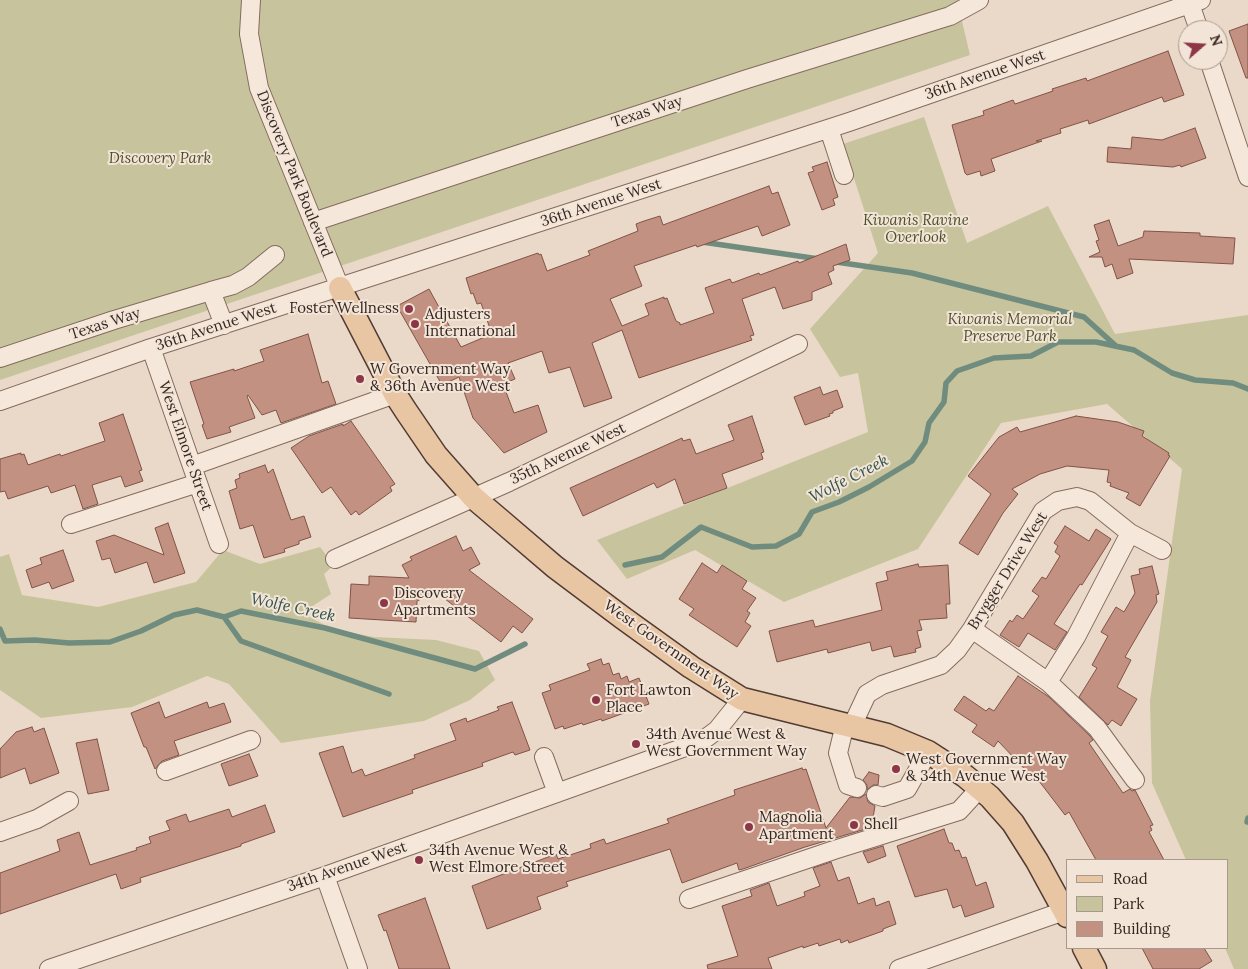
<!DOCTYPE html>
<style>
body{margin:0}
#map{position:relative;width:1248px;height:969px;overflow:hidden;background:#ead9c8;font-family:Lora,serif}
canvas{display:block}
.legend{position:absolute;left:1066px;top:859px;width:162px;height:90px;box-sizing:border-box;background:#f2e5d7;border:1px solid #a7998e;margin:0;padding:6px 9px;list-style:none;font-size:15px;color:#362721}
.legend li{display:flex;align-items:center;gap:10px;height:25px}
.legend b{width:25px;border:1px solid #a7998e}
.north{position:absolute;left:1178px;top:20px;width:50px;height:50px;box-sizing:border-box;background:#f2e5d7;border:1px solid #a7998e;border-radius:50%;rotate:71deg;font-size:14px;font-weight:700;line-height:20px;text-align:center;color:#362721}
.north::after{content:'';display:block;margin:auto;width:18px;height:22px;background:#8c3647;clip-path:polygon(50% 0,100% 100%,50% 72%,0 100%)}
</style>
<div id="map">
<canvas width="1248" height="969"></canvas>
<ul class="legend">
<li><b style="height:6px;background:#e8c6a4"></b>Road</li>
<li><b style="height:14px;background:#c7c49d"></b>Park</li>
<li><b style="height:14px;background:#c39182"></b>Building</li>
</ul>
<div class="north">N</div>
</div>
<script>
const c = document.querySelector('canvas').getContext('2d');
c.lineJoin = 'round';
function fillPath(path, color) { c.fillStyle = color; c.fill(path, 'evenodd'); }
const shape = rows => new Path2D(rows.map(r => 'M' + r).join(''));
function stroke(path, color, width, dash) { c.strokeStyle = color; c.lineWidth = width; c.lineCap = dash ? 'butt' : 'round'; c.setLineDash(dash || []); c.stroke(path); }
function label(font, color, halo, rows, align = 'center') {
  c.font = font + ' Lora,serif'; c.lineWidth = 4; c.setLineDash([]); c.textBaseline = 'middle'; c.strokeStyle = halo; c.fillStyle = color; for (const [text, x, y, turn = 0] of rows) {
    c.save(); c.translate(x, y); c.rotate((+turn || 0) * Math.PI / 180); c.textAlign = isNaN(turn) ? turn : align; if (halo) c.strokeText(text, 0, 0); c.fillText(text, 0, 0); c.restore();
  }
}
fillPath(shape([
 [0,0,957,0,970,55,0,380],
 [924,117,967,243,1048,206,1115,334,1248,315,1248,969,1234,969,1225,948,1227,948,1227,860,1186,860,1152,783,1150,701,1182,469,1107,404,1001,423,918,549,784,602,695,550,627,579,597,540,868,432,858,373,840,377,810,329,878,253,843,144],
 [320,547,334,565,324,574,331,594,302,613,332,629,374,637,436,640,479,651,495,680,470,700,424,721,281,743,229,684,207,676,132,707,41,718,0,690,0,557,9,554,22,595,98,607,196,582,223,550,260,564]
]), '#c7c49d');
stroke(shape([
 [702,242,819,259],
 [836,262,912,273,1084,317,1116,346],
 [625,565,662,557,701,527,752,547,776,546,799,534,812,512,839,502,869,487,912,461,925,442,929,423,944,402,946,383,957,371,994,358,1031,356,1058,342,1096,342,1134,350,1172,373,1195,380,1233,383,1248,389],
 [224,617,241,641,389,694],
 [0,629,5,641,35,640,69,643,110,642,141,631,174,615,197,610,224,617,241,611,325,628,475,669,525,644],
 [1247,822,1248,818]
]), '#708c7f', 5.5);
const building = shape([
 [1248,24,1248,78,1246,78,1229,31,1248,24],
 [1168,51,1184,95,1164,102,1162,97,1089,124,1088,120,1060,129,1061,133,1036,141,1042,141,991,159,995,171,981,176,980,171,967,175,965,173,952,125,984,115,983,111,1013,100,1015,104,1053,91,1052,89,1086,78,1087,81,1168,51],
 [1195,128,1206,158,1181,167,1180,165,1173,167,1107,162,1108,147,1131,149,1132,137,1162,140,1195,128],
 [827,162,838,197,833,199,835,205,822,210,808,173,814,171,812,167,827,162],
 [769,186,772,194,778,192,790,225,762,236,758,226,697,247,696,245,634,266,642,286,610,299,622,326,649,315,645,304,664,297,664,299,667,298,676,321,680,323,680,325,714,313,705,288,730,279,732,283,759,273,760,275,798,261,799,263,846,244,850,260,833,266,834,270,828,273,832,284,812,292,812,300,783,309,775,287,742,299,754,335,750,336,752,340,639,378,622,330,592,343,612,398,584,407,570,367,549,373,542,351,508,363,515,379,503,384,514,413,538,405,547,432,504,453,473,418,459,377,442,385,397,306,429,289,461,347,492,334,481,303,477,304,473,293,471,294,466,278,538,253,539,255,541,254,547,271,590,255,588,251,638,231,636,224,644,221,660,216,663,225,769,186],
 [1109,220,1118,246,1143,237,1144,231,1200,233,1200,236,1235,238,1233,264,1129,259,1133,273,1117,279,1112,264,1105,267,1102,257,1089,257,1100,252,1096,241,1099,240,1094,225,1109,220],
 [308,334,322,383,328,381,336,404,281,423,276,410,262,415,248,395,247,396,255,418,229,427,231,432,207,439,202,425,204,424,190,382,234,369,234,371,264,361,260,350,308,334],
 [820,387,823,395,837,390,843,407,833,411,833,413,829,414,830,416,805,425,794,397,820,387],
 [123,414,142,470,139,471,143,481,125,487,121,476,92,485,98,504,83,509,75,485,51,493,48,486,8,499,5,491,0,492,0,459,21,453,21,455,24,454,28,465,60,454,61,456,105,441,99,423,123,414],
 [752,416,764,452,761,453,763,459,722,474,727,488,684,504,675,479,657,488,654,483,583,516,570,488,682,438,683,441,690,439,696,454,734,440,728,425,752,416],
 [1076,416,1118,422,1144,431,1142,436,1169,453,1168,455,1170,456,1140,506,1126,498,1129,493,1110,486,1111,483,1107,482,1109,470,1067,466,1040,474,1012,489,1018,494,1003,513,978,555,959,543,991,494,968,476,999,437,1017,427,1020,432,1076,416],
 [351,421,395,484,390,487,392,491,359,515,356,511,351,515,331,487,322,493,291,448,309,436,343,424,343,426,351,421],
 [265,465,268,473,273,469,291,520,304,516,311,537,299,541,299,544,284,549,285,552,264,558,253,525,240,529,229,491,237,488,235,480,240,478,239,474,265,465],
 [168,523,185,573,154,583,147,562,115,573,110,558,102,560,96,541,114,535,164,555,155,528,168,523],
 [1065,526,1089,541,1096,529,1111,539,1082,585,1080,584,1054,624,1067,632,1055,650,1028,633,1019,647,1000,635,1010,620,1012,622,1017,615,1023,619,1039,596,1032,591,1042,577,1046,579,1060,556,1055,552,1058,546,1054,543,1065,526],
 [456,536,463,551,471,547,480,564,469,570,533,619,522,633,513,626,501,642,436,592,417,601,416,622,349,618,351,584,369,585,369,576,409,578,402,565,412,560,410,557,456,536],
 [63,550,74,581,52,589,49,582,32,588,26,570,42,564,40,558,63,550],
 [702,563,717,573,722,565,747,581,742,589,756,598,747,611,750,613,745,622,751,626,737,647,689,615,694,609,679,599,702,563],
 [918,564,919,567,948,565,950,604,946,604,947,618,919,620,922,630,917,631,921,647,915,649,916,652,894,657,891,646,872,651,870,642,828,653,827,649,777,662,769,631,813,620,815,627,882,610,876,583,888,580,886,572,918,564],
 [1152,566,1159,594,1156,595,1157,602,1125,657,1131,660,1117,687,1137,699,1121,726,1112,720,1108,725,1079,697,1097,668,1092,665,1108,636,1101,632,1116,607,1124,612,1135,593,1131,576,1140,574,1139,569,1152,566],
 [601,659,603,665,609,663,613,675,619,673,621,679,627,676,629,682,639,678,649,704,602,721,601,719,583,725,582,723,564,729,563,726,555,729,542,693,551,690,549,685,590,670,587,664,601,659],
 [1018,676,1049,697,1089,735,1093,740,1089,743,1123,793,1130,789,1132,791,1135,790,1153,825,1150,826,1152,830,1149,832,1164,860,1096,860,1069,812,1065,815,1039,781,1038,783,998,741,994,747,972,732,977,725,954,710,964,696,986,711,989,708,994,711,1018,676],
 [159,702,165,718,207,702,209,708,224,703,231,722,174,741,179,755,162,761,155,769,146,747,144,747,131,713,159,702],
 [512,702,530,750,515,755,513,752,482,763,483,766,412,790,413,793,343,817,319,753,343,746,352,773,362,769,365,776,415,758,414,755,456,740,450,724,466,718,467,722,499,710,497,707,512,702],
 [32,727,34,732,44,728,59,773,30,784,25,768,0,778,0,749,16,732,32,727],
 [97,739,109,790,88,794,76,743,97,739],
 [249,754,258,776,229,786,221,764,249,754],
 [802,768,803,770,806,769,826,828,850,797,860,798,866,794,868,802,875,806,873,818,876,826,805,847,743,869,739,870,737,863,682,883,670,849,566,882,568,886,537,897,541,909,487,929,472,886,556,854,558,859,591,848,590,844,604,839,606,844,669,823,667,819,735,795,734,790,802,768],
 [869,772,879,775,878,785,873,785,867,790,867,785,863,780,869,772],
 [265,805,275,832,241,844,241,846,140,878,141,882,121,889,116,874,0,914,0,873,60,851,57,840,79,832,90,865,137,850,136,848,151,843,149,837,170,830,166,821,186,814,189,822,229,809,232,817,265,805],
 [944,829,949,843,952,843,955,851,959,850,962,858,966,857,976,886,986,882,994,907,965,917,961,905,953,908,947,889,915,897,897,846,944,829],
 [883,846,886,856,868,863,863,852,883,846],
 [831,862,838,881,849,877,858,904,874,898,876,906,889,901,896,924,883,929,883,931,849,943,848,940,841,943,840,939,819,946,818,943,803,948,803,946,768,958,772,969,708,969,707,965,738,956,722,906,752,896,750,890,769,883,777,906,805,896,804,892,820,886,813,868,831,862],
 [425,898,450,969,399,969,386,930,384,931,378,915,425,898],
 [1142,948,1204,948,1212,961,1199,969,1153,969,1142,948]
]);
fillPath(building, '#c39182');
stroke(building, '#805347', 1);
const minor = shape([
 [251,0,249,34,259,88,340,288],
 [1190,4,1199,30],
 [1209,60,1248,177],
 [829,129,844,175],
 [313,222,747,79,950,16,979,0],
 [211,291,233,285,248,277,275,255],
 [151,348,219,544],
 [0,358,114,320,211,291,224,325],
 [0,401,151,348,849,122,1201,0],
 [192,466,395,394],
 [71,524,198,483],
 [335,559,509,482,798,344],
 [972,629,1048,682,1097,728,1135,780],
 [1048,682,1076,637,1130,533],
 [845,724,838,753,848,785,857,788],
 [852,726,867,694,882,685,941,665,957,650,972,629,1043,511,1058,501,1077,497,1090,501,1130,533,1162,550],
 [544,757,557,793],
 [166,771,251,740],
 [876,795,883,797,907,789,928,752],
 [0,832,37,819,69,801],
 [325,876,358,969],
 [689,899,834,850,959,811,980,788],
 [49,969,325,876,702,741,717,730,742,699],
 [899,969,1064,911]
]);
const major = shape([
 [340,288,395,394,406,411,436,455,474,498,500,520,555,567,623,618,691,667,742,699,887,735,928,752,965,776,990,797,1013,823,1037,861,1067,916],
 [1084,948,1095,969]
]);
stroke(minor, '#846b5f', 20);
stroke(major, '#523b32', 25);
stroke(minor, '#f5e8da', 18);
stroke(major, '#e8c6a4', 22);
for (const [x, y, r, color] of [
 [409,309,5,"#8c3647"],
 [415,324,5,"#8c3647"],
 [360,379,5,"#8c3647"],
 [384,603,5,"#8c3647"],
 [596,700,5,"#8c3647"],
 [636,744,5,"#8c3647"],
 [896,769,5,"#8c3647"],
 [854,825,5,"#8c3647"],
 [749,827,5,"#8c3647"],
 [419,860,5,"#8c3647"]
]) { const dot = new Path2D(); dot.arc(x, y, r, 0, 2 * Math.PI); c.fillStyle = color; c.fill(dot); stroke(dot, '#f2e5d7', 2); }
label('15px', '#362721', '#f2e5d7', [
 ["36th Avenue West",985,75,-19],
 ["Texas Way",647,112,-18],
 ["Discovery Park Boulevard",294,174,68],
 ["36th Avenue West",601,203,-18],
 ["Texas Way",105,324,-18],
 ["36th Avenue West",216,327,-18],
 ["West Elmore Street",185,446,71],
 ["35th Avenue West",568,454,-25],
 ["Brygger Drive West",1008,571,-58],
 ["West Government Way",671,650,35],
 ["34th Avenue West",347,867,-19]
]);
label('italic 15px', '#4d502a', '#f2e5d7', [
 ["Discovery Park",160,159],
 ["Kiwanis Ravine",916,221],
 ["Overlook",916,238],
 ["Kiwanis Memorial",1010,320],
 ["Preserve Park",1010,337]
]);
label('15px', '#362721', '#f2e5d7', [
 ["Foster Wellness",399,309,"right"],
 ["Adjusters",425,315],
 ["International",425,332],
 ["W Government Way",370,370],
 ["& 36th Avenue West",370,387],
 ["Discovery",394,594],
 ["Apartments",394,611],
 ["Fort Lawton",606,691],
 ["Place",606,708],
 ["34th Avenue West &",646,735],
 ["West Government Way",646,752],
 ["West Government Way",906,760],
 ["& 34th Avenue West",906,777],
 ["Magnolia",759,818],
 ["Apartment",759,835],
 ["Shell",864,825],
 ["34th Avenue West &",429,851],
 ["West Elmore Street",429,868]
], 'left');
label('italic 16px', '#32544b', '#f2e5d7', [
 ["Wolfe Creek",849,479,-27],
 ["Wolfe Creek",293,608,12]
]);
</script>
